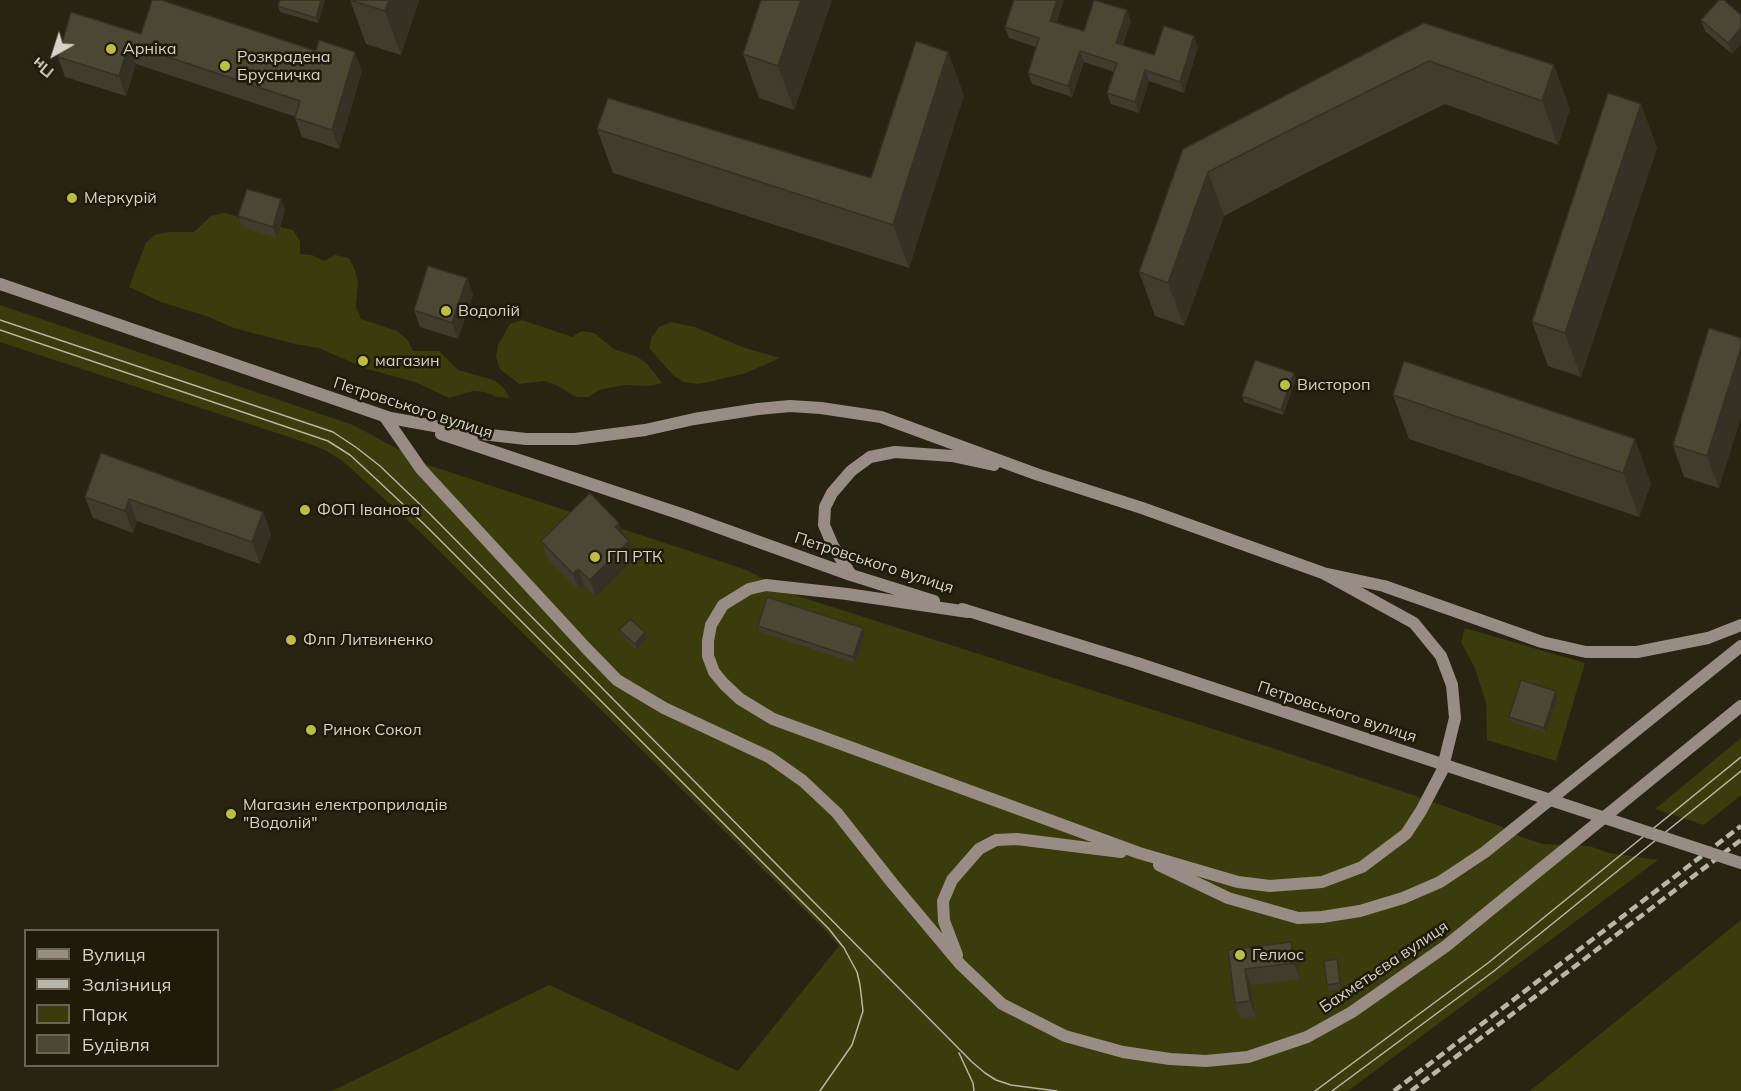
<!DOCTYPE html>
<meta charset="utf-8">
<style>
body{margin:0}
#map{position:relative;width:1741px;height:1091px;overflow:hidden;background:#292313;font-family:Mulish,sans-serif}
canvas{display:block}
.legend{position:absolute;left:24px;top:929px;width:195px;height:138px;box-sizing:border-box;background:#1f1a0a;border:2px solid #686456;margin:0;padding:8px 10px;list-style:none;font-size:18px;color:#d6d3c8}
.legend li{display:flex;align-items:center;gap:12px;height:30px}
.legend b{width:30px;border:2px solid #686456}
.north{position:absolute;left:24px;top:24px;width:60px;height:60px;-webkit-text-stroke:4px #1f1a0a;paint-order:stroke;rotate:219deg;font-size:16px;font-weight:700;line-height:24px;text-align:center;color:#d6d3c8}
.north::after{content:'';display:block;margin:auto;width:21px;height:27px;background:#d6d3c8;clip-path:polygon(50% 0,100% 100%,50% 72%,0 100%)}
</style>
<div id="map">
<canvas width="1741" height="1091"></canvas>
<ul class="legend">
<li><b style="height:8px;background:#998c84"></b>Вулиця</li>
<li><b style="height:8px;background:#b8b5a9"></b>Залізниця</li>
<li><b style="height:16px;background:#3a3c0c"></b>Парк</li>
<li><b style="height:16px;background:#4c4635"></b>Будівля</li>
</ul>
<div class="north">Пн</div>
</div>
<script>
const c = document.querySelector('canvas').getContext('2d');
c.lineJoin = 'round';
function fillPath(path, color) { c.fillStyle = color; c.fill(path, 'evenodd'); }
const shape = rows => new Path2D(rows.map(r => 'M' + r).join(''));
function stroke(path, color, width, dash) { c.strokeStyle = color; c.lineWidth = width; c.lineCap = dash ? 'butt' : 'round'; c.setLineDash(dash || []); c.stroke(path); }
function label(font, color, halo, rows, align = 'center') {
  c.font = font + ' Mulish,sans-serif'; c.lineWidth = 5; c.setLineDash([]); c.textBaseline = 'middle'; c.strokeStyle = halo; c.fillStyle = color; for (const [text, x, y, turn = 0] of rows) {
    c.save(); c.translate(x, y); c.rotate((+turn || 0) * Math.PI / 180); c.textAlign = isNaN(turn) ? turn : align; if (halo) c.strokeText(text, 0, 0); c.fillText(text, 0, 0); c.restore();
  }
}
fillPath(shape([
 [224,213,236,216,245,225,270,224,293,230,300,241,300,254,312,255,324,261,335,255,349,258,355,270,358,282,356,307,361,319,397,331,407,339,413,351,439,351,458,370,494,380,504,388,510,398,497,397,485,392,473,391,449,398,415,382,367,369,319,348,295,344,234,328,209,317,161,302,129,287,146,243,154,235,168,232,194,232,211,216],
 [0,305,353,425,428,465,744,569,798,596,1266,746,1416,796,1500,826,1521,837,1543,844,1589,846,1609,853,1658,860,1348,1091,332,1091,549,985,738,1071,839,946,827,932,418,530,344,462,323,449,304,442,0,342],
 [522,320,572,337,582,331,594,333,614,349,638,357,648,365,662,383,649,386,624,385,599,390,589,397,576,397,556,385,544,381,519,384,500,369,496,357,498,345,510,324],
 [671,322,695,327,742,347,780,358,746,373,709,382,697,384,684,382,674,376,649,348,652,337,659,327],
 [1465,628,1585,663,1556,761,1487,740,1486,703,1475,668,1461,642],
 [1741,738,1741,795,1704,825,1655,809],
 [1741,920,1741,1091,1530,1091]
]), '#3a3c0c');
stroke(shape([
 [0,284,393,419],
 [385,417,421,469,586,648,617,680,664,708,769,757,803,781,837,813,893,884,960,964,1002,1004,1065,1036,1123,1052,1170,1059,1206,1061,1248,1057,1307,1037,1352,1012,1446,946,1741,706],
 [385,417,473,433,526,439,575,439,645,430,694,419,758,409,790,406,821,408,881,417,1036,474,1142,508,1323,573,1384,586,1542,642,1586,652,1637,652,1708,638,1741,625],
 [441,434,684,515,851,575,934,601],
 [851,575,833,546,824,525,825,507,832,493,851,471,870,457,895,452,952,456,994,465],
 [962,609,1137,663],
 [968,612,847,594,766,585,749,589,723,605,711,625,708,641,708,656,714,672,724,684,740,699,773,719,1139,853,1238,882,1270,886,1322,882,1362,867,1406,834,1421,811,1442,771,1455,718,1452,685,1441,656,1414,623,1323,573],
 [1159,865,1228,898,1298,918,1322,917,1360,911,1403,898,1440,882,1485,852,1741,646],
 [957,955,944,921,943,901,952,880,979,849,996,840,1017,839,1121,852]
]), '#998c84', 12);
stroke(shape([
 [0,320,333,432,357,448,380,466,430,514,972,1062,985,1073,996,1080,1011,1085,1057,1091],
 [0,330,328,441,350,455,375,478,424,524,829,929,844,948,857,972,860,985,863,1011,852,1045,820,1091],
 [959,1053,973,1083,974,1091],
 [1315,1091,1488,963,1741,757],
 [1332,1091,1494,971,1741,771]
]), '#b8b5a9', 1.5);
stroke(shape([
 [1394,1091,1741,826],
 [1411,1091,1741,840]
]), '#b8b5a9', 4.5, [9, 4.5]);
stroke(shape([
 [1137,663,1741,863]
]), '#998c84', 12);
fillPath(shape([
 [325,0,318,23,280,12,278,6],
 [350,0,419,0,401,55,366,44],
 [761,0,832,0,794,110,759,98,743,54],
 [1741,15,1741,44,1732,54,1705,31,1701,20],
 [1131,21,1123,45,1154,55,1198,47,1184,93,1149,81,1139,113,1111,104,1107,93,1114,72,1084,62,1072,97,1032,84,1028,73,1036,47,1009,38,1005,27,1057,23,1084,31],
 [1424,23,1570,109,1558,145,1445,104,1310,171,1224,216,1184,326,1155,316,1139,272,1183,149],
 [141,34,362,71,339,149,302,137,295,118,296,117,136,64,126,96,65,77,58,57],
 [964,95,909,268,613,173,597,129,871,178],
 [1641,104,1657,148,1581,377,1548,366,1532,322],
 [281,199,285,210,277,238,242,227,238,216],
 [467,278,473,295,458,339,420,327,414,310],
 [1741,338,1741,417,1719,488,1684,477,1673,445],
 [1294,373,1296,379,1283,415,1244,402,1242,396],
 [1393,395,1651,483,1639,517,1409,439],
 [101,453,263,512,271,534,260,564,137,521,133,533,93,518,85,497],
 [619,523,624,537,629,541,635,558,596,597,584,585,579,590,547,558,541,541],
 [758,626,865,634,855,663,760,632],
 [619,630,647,638,637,650,621,635],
 [1558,697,1546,733,1511,722,1509,717],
 [1228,950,1297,959,1300,979,1251,985,1256,1018,1241,1019,1235,1003],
 [1339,965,1342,989,1329,991,1327,985]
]), '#413c2e');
fillPath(shape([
 [321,0,325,0,318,23,316,18],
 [389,0,419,0,401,55,385,11],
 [801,0,832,0,794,110,778,66],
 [1057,0,1064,0,1054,32,1050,21],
 [1127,10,1131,21,1120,54,1116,43],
 [1741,28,1741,44,1732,54,1728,43],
 [1194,36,1198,47,1184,93,1180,82],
 [129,44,136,64,126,96,119,76],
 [1080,51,1084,62,1072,97,1068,86],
 [355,52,362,71,339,149,332,130],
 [948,52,964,95,909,268,893,225],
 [1554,65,1570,109,1558,145,1542,101],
 [1145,70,1149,81,1139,113,1135,102],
 [1641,104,1657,148,1581,377,1565,333],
 [1208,172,1224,216,1184,326,1168,283],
 [281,199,285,210,277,238,273,227],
 [467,278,473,295,458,339,452,323],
 [1741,348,1741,417,1719,488,1707,456],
 [1294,373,1296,379,1283,415,1281,410],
 [1635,439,1651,483,1639,517,1623,473],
 [129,499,137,521,133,533,125,511],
 [263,512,271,534,260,564,252,542],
 [619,523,625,539,615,527],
 [629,541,635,558,596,597,590,580],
 [578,569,584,585,579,590,573,574],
 [863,628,865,634,855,663,853,657],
 [645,632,647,638,637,650,635,644],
 [1556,691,1558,697,1546,733,1544,728],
 [1291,942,1297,959,1300,979,1294,963],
 [1337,959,1339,965,1342,989,1340,983],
 [1245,969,1251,985,1256,1018,1250,1001]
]), '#353125');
const building = shape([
 [152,0,161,0,316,51,319,40,355,52,332,130,295,118,300,101,129,44,119,76,58,57,71,12,141,34,152,0],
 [280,0,321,0,316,18,278,6,280,0],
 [350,0,389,0,385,11,350,0],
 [761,0,801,0,778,66,743,54,761,0],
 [1014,0,1057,0,1050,21,1084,31,1094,0,1127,10,1116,43,1154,55,1164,26,1194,36,1180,82,1145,70,1135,102,1107,93,1117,63,1080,51,1068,86,1028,73,1039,38,1005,27,1014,0],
 [1719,0,1724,0,1741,15,1741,28,1728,43,1701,20,1719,0],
 [1424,23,1554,65,1542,101,1429,61,1294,128,1208,172,1168,283,1139,272,1183,149,1424,23],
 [916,41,948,52,893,225,597,129,608,98,871,178,916,41],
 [1608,93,1641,104,1565,333,1532,322,1608,93],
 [247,189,281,199,273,227,238,216,247,189],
 [428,266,467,278,452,323,414,310,428,266],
 [1709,328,1741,338,1741,348,1707,456,1673,445,1709,328],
 [1255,360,1294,373,1281,410,1242,396,1255,360],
 [1404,361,1635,439,1623,473,1393,395,1404,361],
 [101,453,263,512,252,542,129,499,125,511,85,497,101,453],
 [590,493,619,523,615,527,629,541,590,580,578,569,573,574,541,541,590,493],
 [767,597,863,628,853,657,758,626,767,597],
 [630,619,645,632,635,644,619,630,630,619],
 [1521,680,1556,691,1544,728,1509,717,1521,680],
 [1291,942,1294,963,1245,969,1250,1001,1235,1003,1228,950,1291,942],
 [1337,959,1340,983,1327,985,1324,961,1337,959]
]);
fillPath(building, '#4c4635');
stroke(building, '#353125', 1.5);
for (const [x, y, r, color] of [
 [111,49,6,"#bcbf44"],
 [225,66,6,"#bcbf44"],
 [72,198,6,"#bcbf44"],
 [446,311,6,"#bcbf44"],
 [363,361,6,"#bcbf44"],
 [1285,385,6,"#bcbf44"],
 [305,510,6,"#bcbf44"],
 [595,557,6,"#bcbf44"],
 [291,640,6,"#bcbf44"],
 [311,730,6,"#bcbf44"],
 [231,814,6,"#bcbf44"],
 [1240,955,6,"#bcbf44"]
]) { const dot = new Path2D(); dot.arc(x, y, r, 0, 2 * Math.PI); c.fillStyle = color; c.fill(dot); stroke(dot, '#1f1a0a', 2); }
label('16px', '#d6d3c8', '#1f1a0a', [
 ["Арніка",123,49],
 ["Розкрадена",237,57],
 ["Брусничка",237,75],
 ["Меркурій",84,198],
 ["Водолій",458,311],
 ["магазин",375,361],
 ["Вистороп",1297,385],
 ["ФОП Іванова",317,510],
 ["ГП РТК",607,557],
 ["Флп Литвиненко",303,640],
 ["Ринок Сокол",323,730],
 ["Магазин електроприладів",243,805],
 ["\"Водолій\"",243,823],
 ["Гелиос",1252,955]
], 'left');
label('16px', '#d6d3c8', '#1f1a0a', [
 ["Петровського вулиця",413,408,18],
 ["Петровського вулиця",874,563,18],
 ["Петровського вулиця",1337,712,18],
 ["Бахметьєва вулиця",1384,967,-34]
]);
</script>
